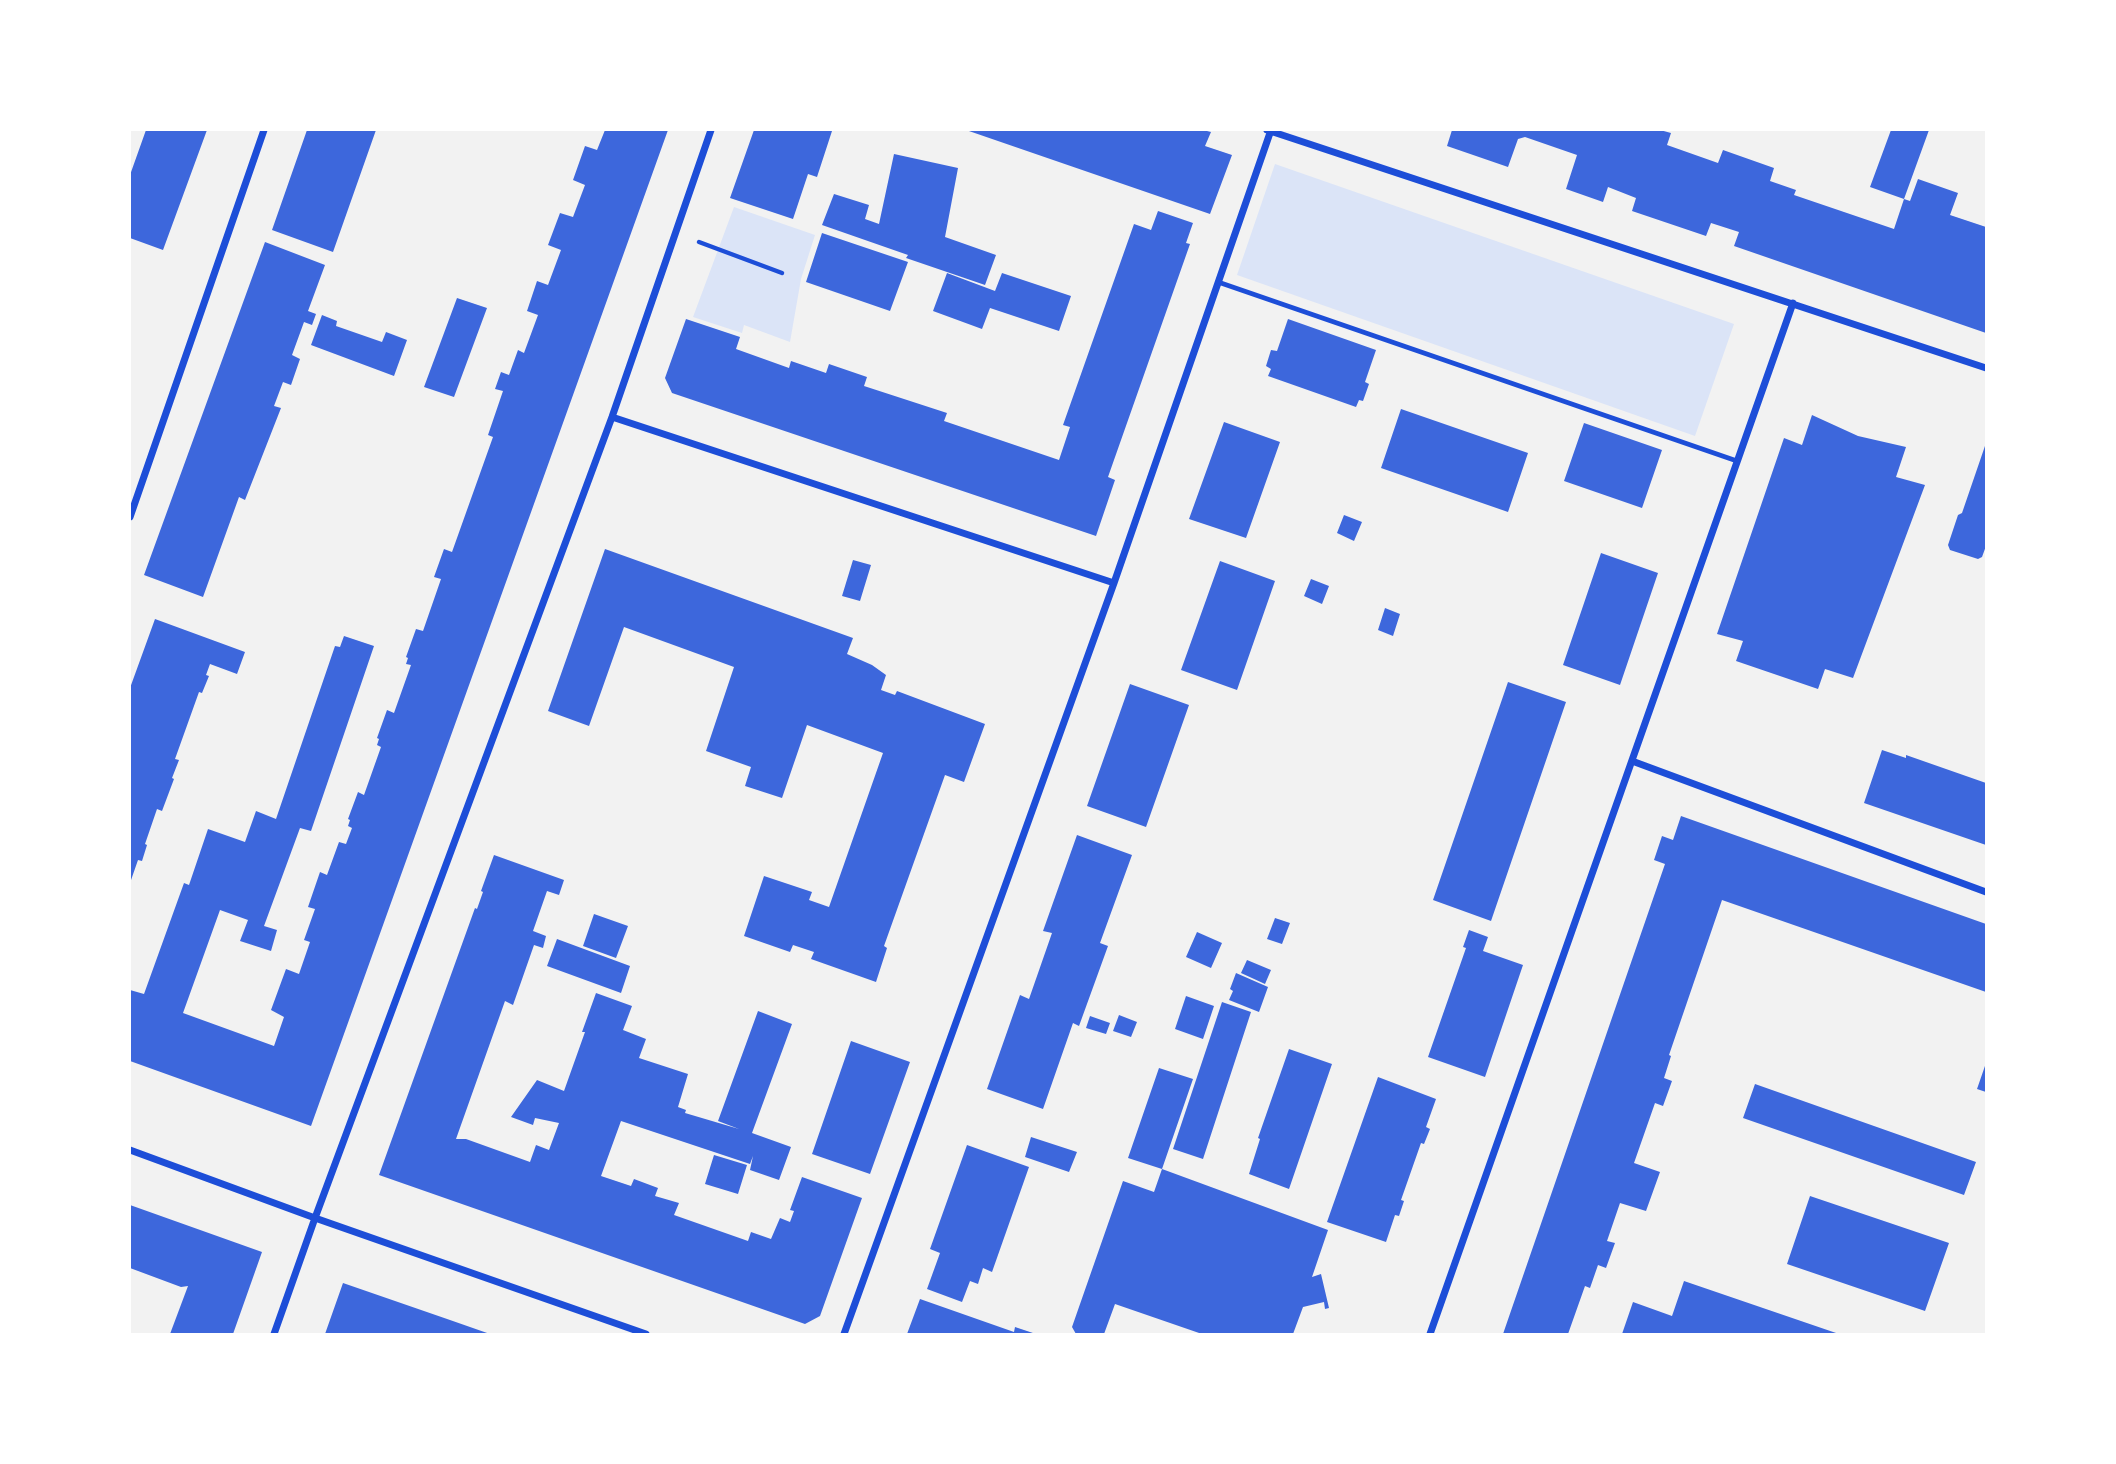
<!DOCTYPE html>
<style>
body{margin:0}
#map{position:relative;width:2116px;height:1464px;overflow:hidden;background:#f2f2f2;font-family:Montserrat,sans-serif}
canvas{display:block}
.frame{position:absolute;inset:0;border:131px solid #fff;pointer-events:none}
</style>
<div id="map">
<canvas width="2116" height="1464"></canvas>
<div class="frame"></div>
</div>
<script>
const c = document.querySelector('canvas').getContext('2d');
c.lineJoin = 'round';
function fillPath(path, color) { c.fillStyle = color; c.fill(path, 'evenodd'); }
const shape = rows => new Path2D(rows.map(r => 'M' + r).join(''));
function stroke(path, color, width, dash) { c.strokeStyle = color; c.lineWidth = width; c.lineCap = dash ? 'butt' : 'round'; c.setLineDash(dash || []); c.stroke(path); }
fillPath(shape([
 [1275,164,1734,324,1695,436,1237,275],
 [734,207,815,235,801,279,790,342,744,325,742,333,693,317]
]), '#dbe4f7');
fillPath(shape([
 [146,130,207,130,163,250,130,238,130,175],
 [307,130,376,130,333,252,272,230],
 [605,130,668,130,311,1126,130,1061,130,990,144,994,184,883,189,885,208,829,245,842,256,811,276,819,335,646,340,647,344,636,374,646,311,831,300,828,264,926,277,930,271,951,240,941,248,920,220,910,183,1013,274,1046,284,1017,271,1010,286,969,299,974,310,942,304,940,315,909,308,907,320,872,327,875,339,842,346,844,352,828,348,826,350,820,348,819,358,792,364,795,381,747,377,745,379,739,377,738,387,710,394,713,411,665,406,664,408,658,406,657,416,629,423,631,441,579,434,577,444,549,452,552,493,437,488,435,503,391,495,389,501,372,509,375,518,350,524,353,538,315,527,311,537,281,548,285,561,250,548,245,560,213,573,217,585,185,573,180,585,146,597,150],
 [754,130,832,131,817,177,808,174,793,219,730,198],
 [966,130,1203,130,1211,132,1205,146,1232,155,1210,214],
 [1452,130,1660,130,1671,133,1667,145,1718,163,1723,150,1774,168,1770,181,1796,190,1794,195,1894,229,1904,199,1910,201,1918,179,1958,193,1950,215,1986,227,1986,333,1734,246,1739,232,1711,223,1706,236,1632,211,1636,198,1608,187,1603,202,1566,189,1577,155,1525,137,1518,139,1508,167,1447,146],
 [1891,130,1929,130,1904,199,1870,187],
 [894,154,958,168,945,237,996,255,985,285,906,258,908,255,822,225,834,194,869,205,865,219,879,224],
 [1158,211,1193,223,1186,243,1190,244,1108,477,1115,480,1096,536,672,393,665,378,686,319,740,337,736,349,789,368,791,361,826,373,829,364,867,377,864,386,947,413,944,421,1059,460,1070,427,1063,425,1134,224,1151,230],
 [822,233,908,262,890,311,806,282],
 [265,242,325,265,308,311,316,314,312,325,304,322,292,355,300,359,291,385,283,382,274,406,281,408,245,500,239,497,203,597,144,575],
 [947,273,995,291,1002,273,1071,296,1059,331,990,308,982,329,933,311],
 [457,298,487,308,454,397,424,387],
 [322,315,337,321,336,326,382,342,386,332,407,340,394,376,311,345],
 [1288,319,1376,350,1365,382,1369,384,1363,401,1359,400,1356,407,1268,376,1271,369,1266,366,1271,350,1277,351],
 [1401,409,1528,453,1508,512,1381,468],
 [1812,415,1858,436,1906,447,1896,477,1925,485,1853,678,1825,669,1818,689,1736,661,1743,641,1717,634,1784,438,1802,445],
 [1224,422,1280,442,1246,538,1189,519],
 [1584,423,1662,450,1642,508,1564,481],
 [1986,443,1986,546,1982,557,1978,559,1950,550,1948,545,1958,515,1962,513],
 [1344,515,1362,522,1354,541,1337,533],
 [605,549,853,638,847,654,872,665,886,675,881,690,895,695,897,691,985,724,964,782,945,775,884,946,887,948,876,982,811,959,814,952,793,945,790,952,744,936,764,876,812,892,809,900,829,907,883,753,807,725,782,798,745,786,751,767,706,751,734,667,624,627,589,726,548,711],
 [1601,553,1658,573,1620,685,1563,665],
 [853,560,871,565,860,601,842,596],
 [1220,561,1275,581,1237,690,1181,670],
 [1311,579,1329,586,1322,604,1304,596],
 [1385,608,1400,614,1393,636,1378,630],
 [155,619,245,652,237,674,210,664,206,675,209,676,202,693,199,692,175,759,179,760,172,778,174,779,162,811,157,809,145,844,147,845,142,861,138,860,130,883,130,688],
 [1508,682,1566,702,1491,921,1433,900],
 [1130,684,1189,705,1146,827,1087,806],
 [1882,750,1906,758,1906,755,1986,783,1986,845,1864,803],
 [1681,816,1986,924,1986,992,1722,900,1669,1055,1671,1056,1664,1078,1672,1081,1663,1106,1655,1103,1634,1163,1660,1172,1646,1211,1620,1203,1607,1241,1615,1243,1606,1268,1598,1265,1590,1288,1585,1286,1568,1334,1503,1334,1665,864,1654,860,1662,836,1673,840],
 [1077,835,1132,855,1100,943,1108,946,1079,1026,1073,1023,1043,1109,987,1089,1020,995,1029,999,1052,933,1043,931],
 [494,855,564,880,559,895,547,891,533,931,546,936,543,948,534,945,513,1005,505,1001,456,1139,466,1139,530,1162,536,1145,549,1150,559,1123,535,1118,533,1125,511,1117,537,1080,564,1091,585,1032,582,1032,596,993,632,1006,623,1030,646,1039,639,1058,688,1074,678,1107,686,1110,685,1113,739,1129,718,1121,758,1011,792,1024,752,1133,791,1147,779,1180,750,1170,753,1156,750,1164,621,1121,601,1176,631,1186,634,1179,658,1188,655,1196,679,1203,674,1215,748,1241,751,1232,771,1239,780,1218,790,1222,794,1211,790,1210,802,1177,862,1198,820,1316,805,1324,379,1175,475,908,477,909,483,892,481,891],
 [594,914,628,926,616,958,583,946],
 [1275,918,1290,923,1282,944,1267,939],
 [1469,930,1488,937,1483,951,1523,965,1485,1077,1428,1057,1466,948,1463,947],
 [1197,932,1222,943,1211,968,1186,957],
 [557,939,630,966,621,993,547,966],
 [1247,960,1271,970,1265,984,1241,973],
 [1236,973,1268,987,1259,1012,1229,1000,1233,991,1230,989],
 [1186,996,1214,1006,1203,1039,1175,1029],
 [1222,1002,1251,1012,1203,1159,1173,1149],
 [1119,1015,1137,1022,1131,1037,1113,1031],
 [1090,1016,1110,1023,1106,1034,1086,1028],
 [851,1041,910,1062,870,1174,812,1154],
 [1289,1049,1332,1064,1289,1189,1249,1174,1260,1139,1258,1138],
 [1986,1063,1986,1092,1977,1089],
 [1159,1068,1193,1079,1162,1169,1128,1158],
 [1378,1077,1436,1099,1426,1127,1430,1129,1424,1144,1421,1143,1401,1200,1404,1201,1399,1216,1395,1215,1386,1242,1327,1222],
 [1755,1084,1976,1162,1964,1195,1743,1118],
 [1031,1137,1077,1152,1069,1172,1025,1157],
 [967,1145,1029,1167,992,1272,983,1268,978,1284,970,1281,962,1302,927,1289,940,1253,930,1249],
 [714,1155,747,1165,738,1194,705,1184],
 [1162,1169,1328,1230,1312,1277,1321,1274,1329,1308,1325,1309,1324,1302,1303,1307,1293,1334,1202,1334,1115,1304,1104,1334,1076,1334,1072,1327,1123,1181,1154,1192],
 [1810,1196,1949,1243,1925,1311,1787,1264],
 [130,1205,262,1252,233,1334,170,1334,188,1286,181,1287,130,1268],
 [1684,1281,1839,1334,1622,1334,1633,1302,1672,1316],
 [343,1283,450,1320,490,1334,325,1334],
 [920,1299,1014,1332,1015,1327,1036,1334,907,1334]
]), '#3d67dc');
stroke(shape([
 [699,242,782,273]
]), '#1d4ed8', 4.5);
stroke(shape([
 [1218,282,1737,461]
]), '#1d4ed8', 5);
stroke(shape([
 [1267,130,1986,368],
 [612,417,1114,583],
 [130,517,264,130],
 [1632,761,1986,892],
 [130,1150,315,1218,646,1334],
 [274,1334,315,1218,612,417,711,130],
 [844,1334,1114,583,1271,130],
 [1430,1334,1793,303]
]), '#1d4ed8', 7);
</script>
